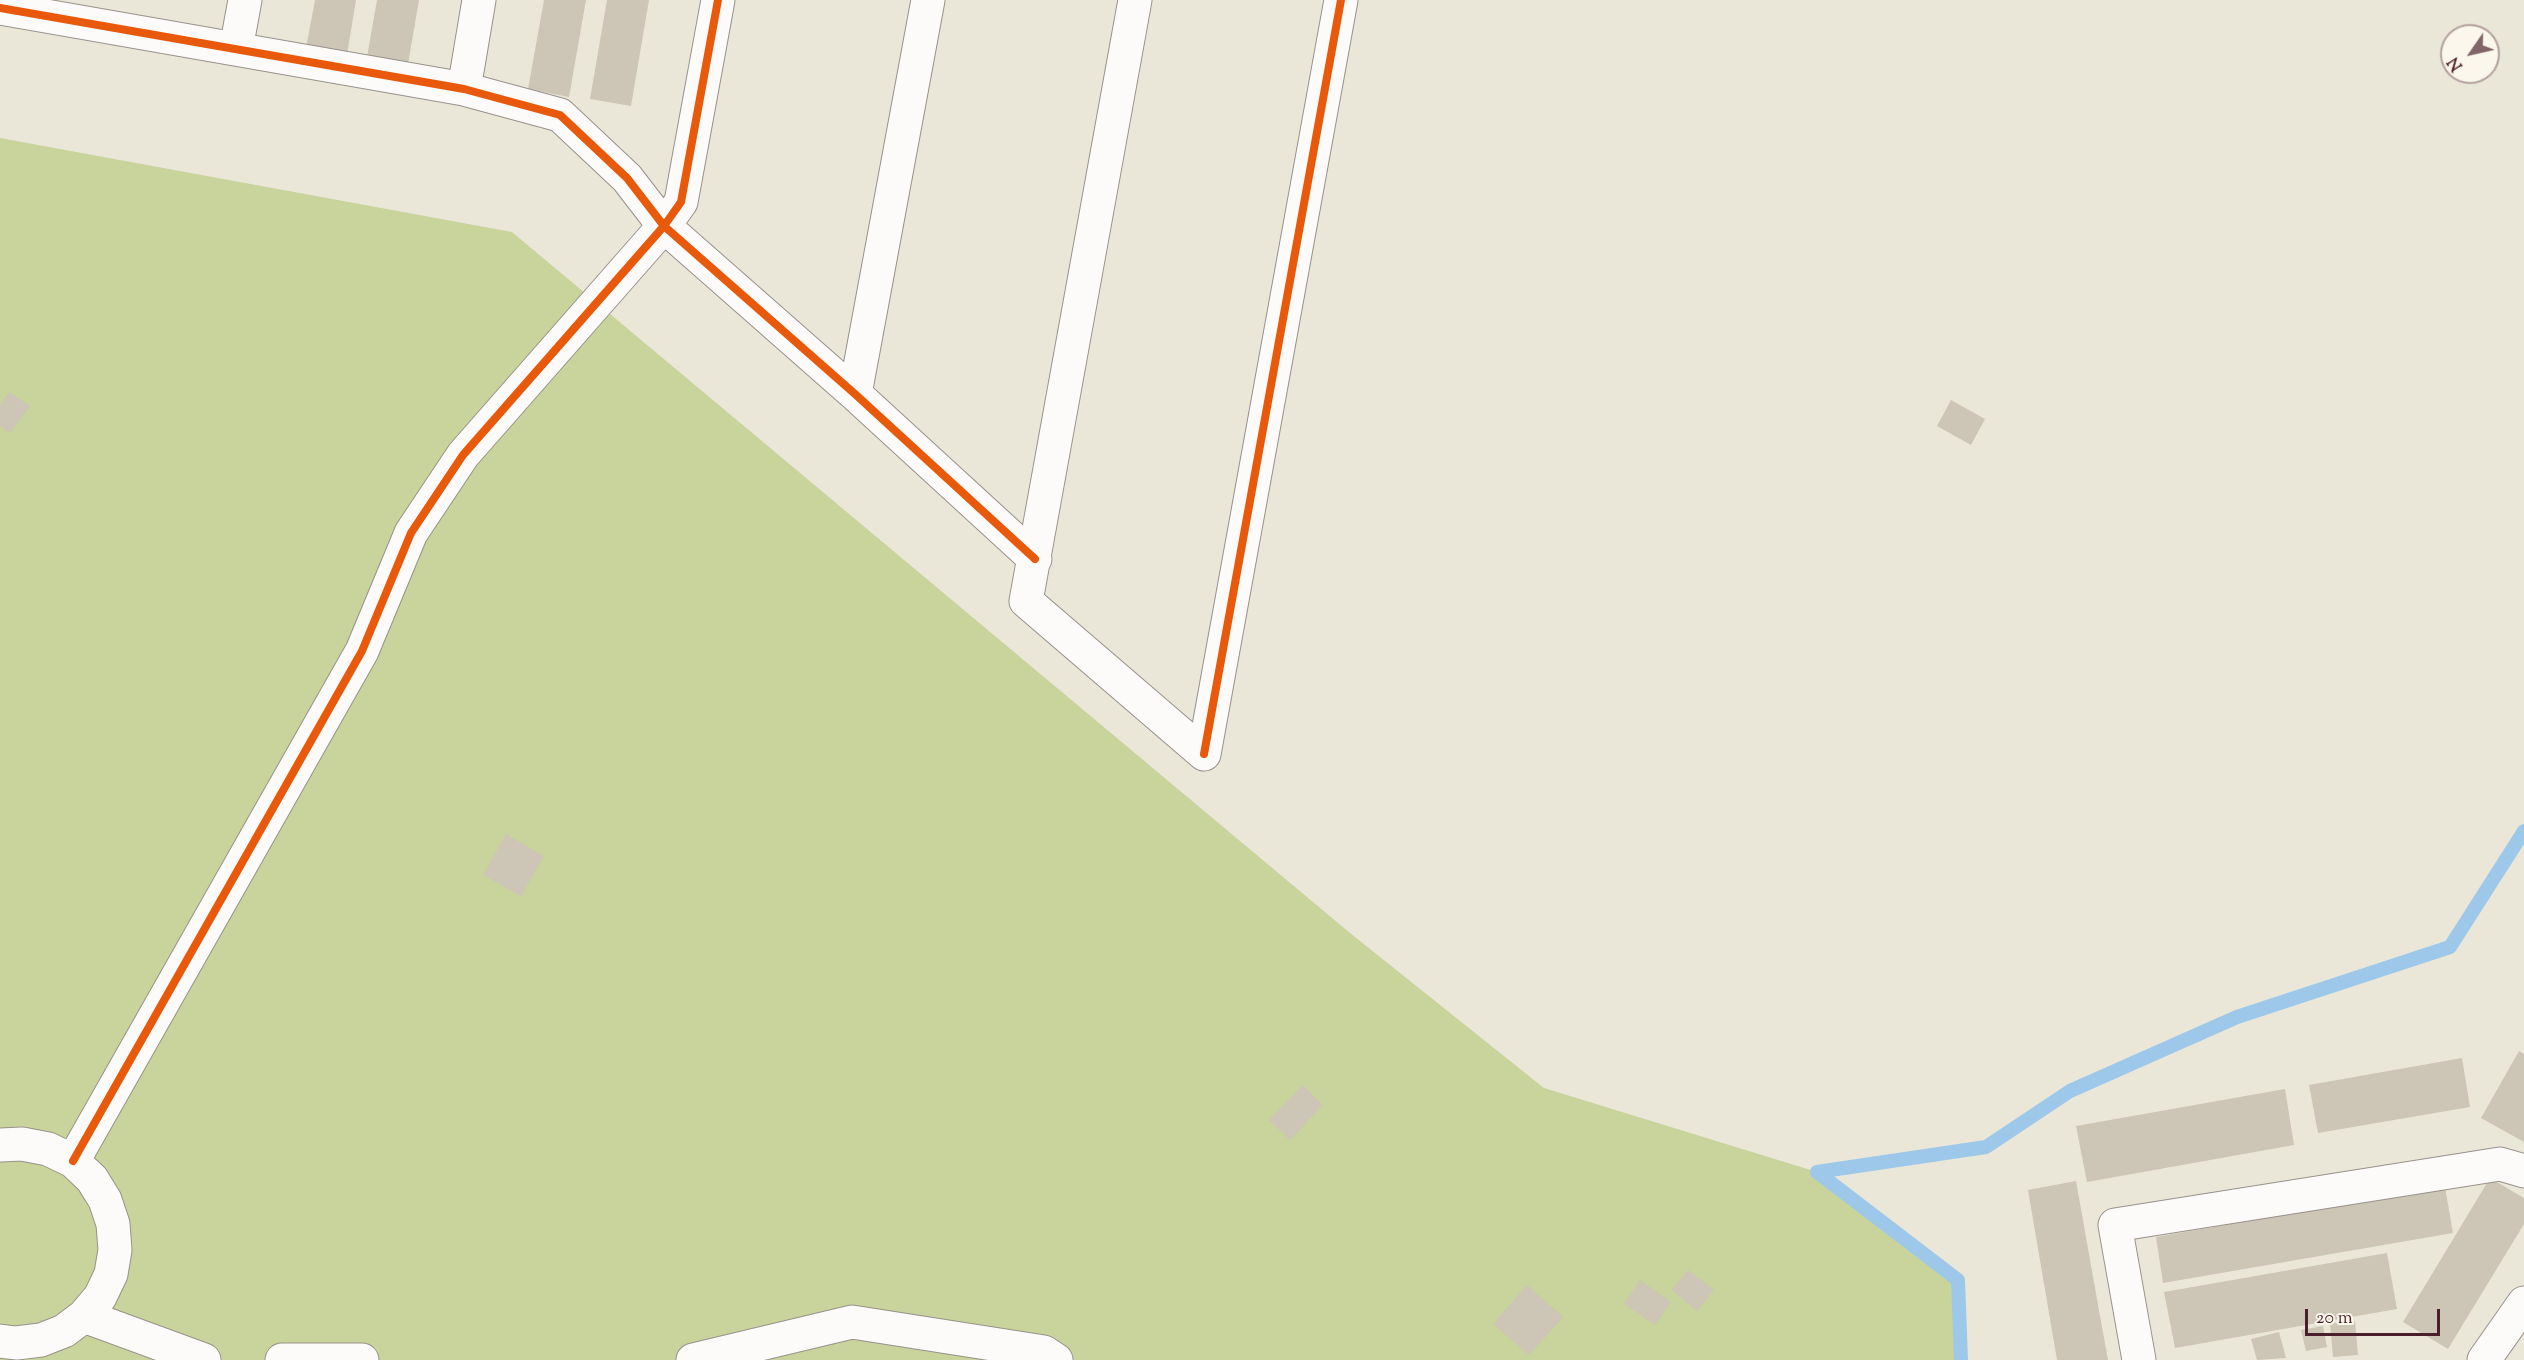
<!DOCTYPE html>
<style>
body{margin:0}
#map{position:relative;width:2524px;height:1360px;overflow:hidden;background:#eae7d9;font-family:"Sorts Mill Goudy",serif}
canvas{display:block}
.north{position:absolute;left:2440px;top:24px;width:60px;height:60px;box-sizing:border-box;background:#fbf7ec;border:2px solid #b4a19f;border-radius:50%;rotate:236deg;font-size:16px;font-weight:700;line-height:24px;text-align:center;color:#4a1f2b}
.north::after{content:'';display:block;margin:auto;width:21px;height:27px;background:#826568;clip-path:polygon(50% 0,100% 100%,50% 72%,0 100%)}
.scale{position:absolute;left:2305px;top:1309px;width:135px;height:27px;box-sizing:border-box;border:3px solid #4a1f2b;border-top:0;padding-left:8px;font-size:18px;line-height:21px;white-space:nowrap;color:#4a1f2b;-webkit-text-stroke:4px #fbf7ec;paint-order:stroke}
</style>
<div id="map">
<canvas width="2524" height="1360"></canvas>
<div class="north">N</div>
<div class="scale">20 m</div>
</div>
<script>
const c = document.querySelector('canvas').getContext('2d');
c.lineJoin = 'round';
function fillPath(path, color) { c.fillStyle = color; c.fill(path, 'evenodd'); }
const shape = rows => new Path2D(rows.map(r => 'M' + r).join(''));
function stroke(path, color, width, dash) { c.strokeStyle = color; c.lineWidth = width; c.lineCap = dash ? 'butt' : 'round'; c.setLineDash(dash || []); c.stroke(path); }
fillPath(shape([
 [0,138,512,232,1350,933,1544,1088,1817,1172,1958,1280,1958,1360,0,1360]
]), '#c8d49b');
stroke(shape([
 [1817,1172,1986,1147,2070,1091,2237,1017,2450,947,2524,831],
 [1817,1172,1958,1280,1961,1360]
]), '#9ec8e9', 14);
fillPath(shape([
 [315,0,356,0,347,55,306,48],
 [377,0,419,0,408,64,367,57],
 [544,0,586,0,569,97,528,89],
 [607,0,649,0,631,106,590,99],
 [9,392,30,406,10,433,0,426,0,405],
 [1951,400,1985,419,1971,445,1937,426],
 [506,834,544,856,521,896,483,875],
 [2519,1051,2524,1054,2524,1142,2481,1118],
 [2462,1058,2470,1107,2318,1133,2309,1085],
 [1303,1085,1323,1105,1290,1140,1269,1120],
 [2285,1089,2294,1145,2087,1182,2076,1126],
 [2490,1178,2524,1198,2524,1224,2448,1349,2403,1322],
 [2076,1181,2100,1316,2108,1360,2057,1360,2028,1190],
 [2445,1187,2453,1233,2163,1283,2156,1237],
 [2387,1253,2397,1309,2175,1348,2164,1292],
 [1688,1270,1714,1290,1697,1311,1672,1290],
 [1640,1280,1671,1302,1655,1325,1624,1304],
 [1527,1285,1563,1317,1529,1355,1493,1324],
 [2355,1321,2358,1355,2333,1357,2330,1323],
 [2323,1326,2327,1347,2306,1351,2301,1330],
 [2279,1332,2286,1358,2257,1360,2251,1339]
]), '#cdc5b6');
const minor = shape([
 [1135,0,1026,601,1204,754],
 [0,8,464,89,560,115,627,178,664,226,855,394,1035,559],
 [236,49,245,0],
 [464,89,479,0],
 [855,394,928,0],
 [1204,754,1341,0],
 [0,1145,22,1144,48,1149,73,1161,92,1179,105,1200,113,1224,115,1250,111,1274,100,1297,84,1316,64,1331,41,1340,16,1343,0,1341],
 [73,1161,362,651,411,533,463,455,664,226,681,202,718,0],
 [84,1316,204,1360],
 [282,1360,362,1360],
 [693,1360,852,1322,1044,1352,1056,1360],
 [2139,1360,2115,1225,2500,1164,2524,1171],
 [2484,1360,2524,1303]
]);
stroke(minor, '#99918b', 35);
stroke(minor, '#fcfbf9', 33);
stroke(shape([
 [0,8,464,89,560,115,627,178,664,226,855,394,1035,559],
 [1204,754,1341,0],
 [73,1161,362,651,411,533,463,455,664,226,681,202,718,0]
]), '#e8590c', 8);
</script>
